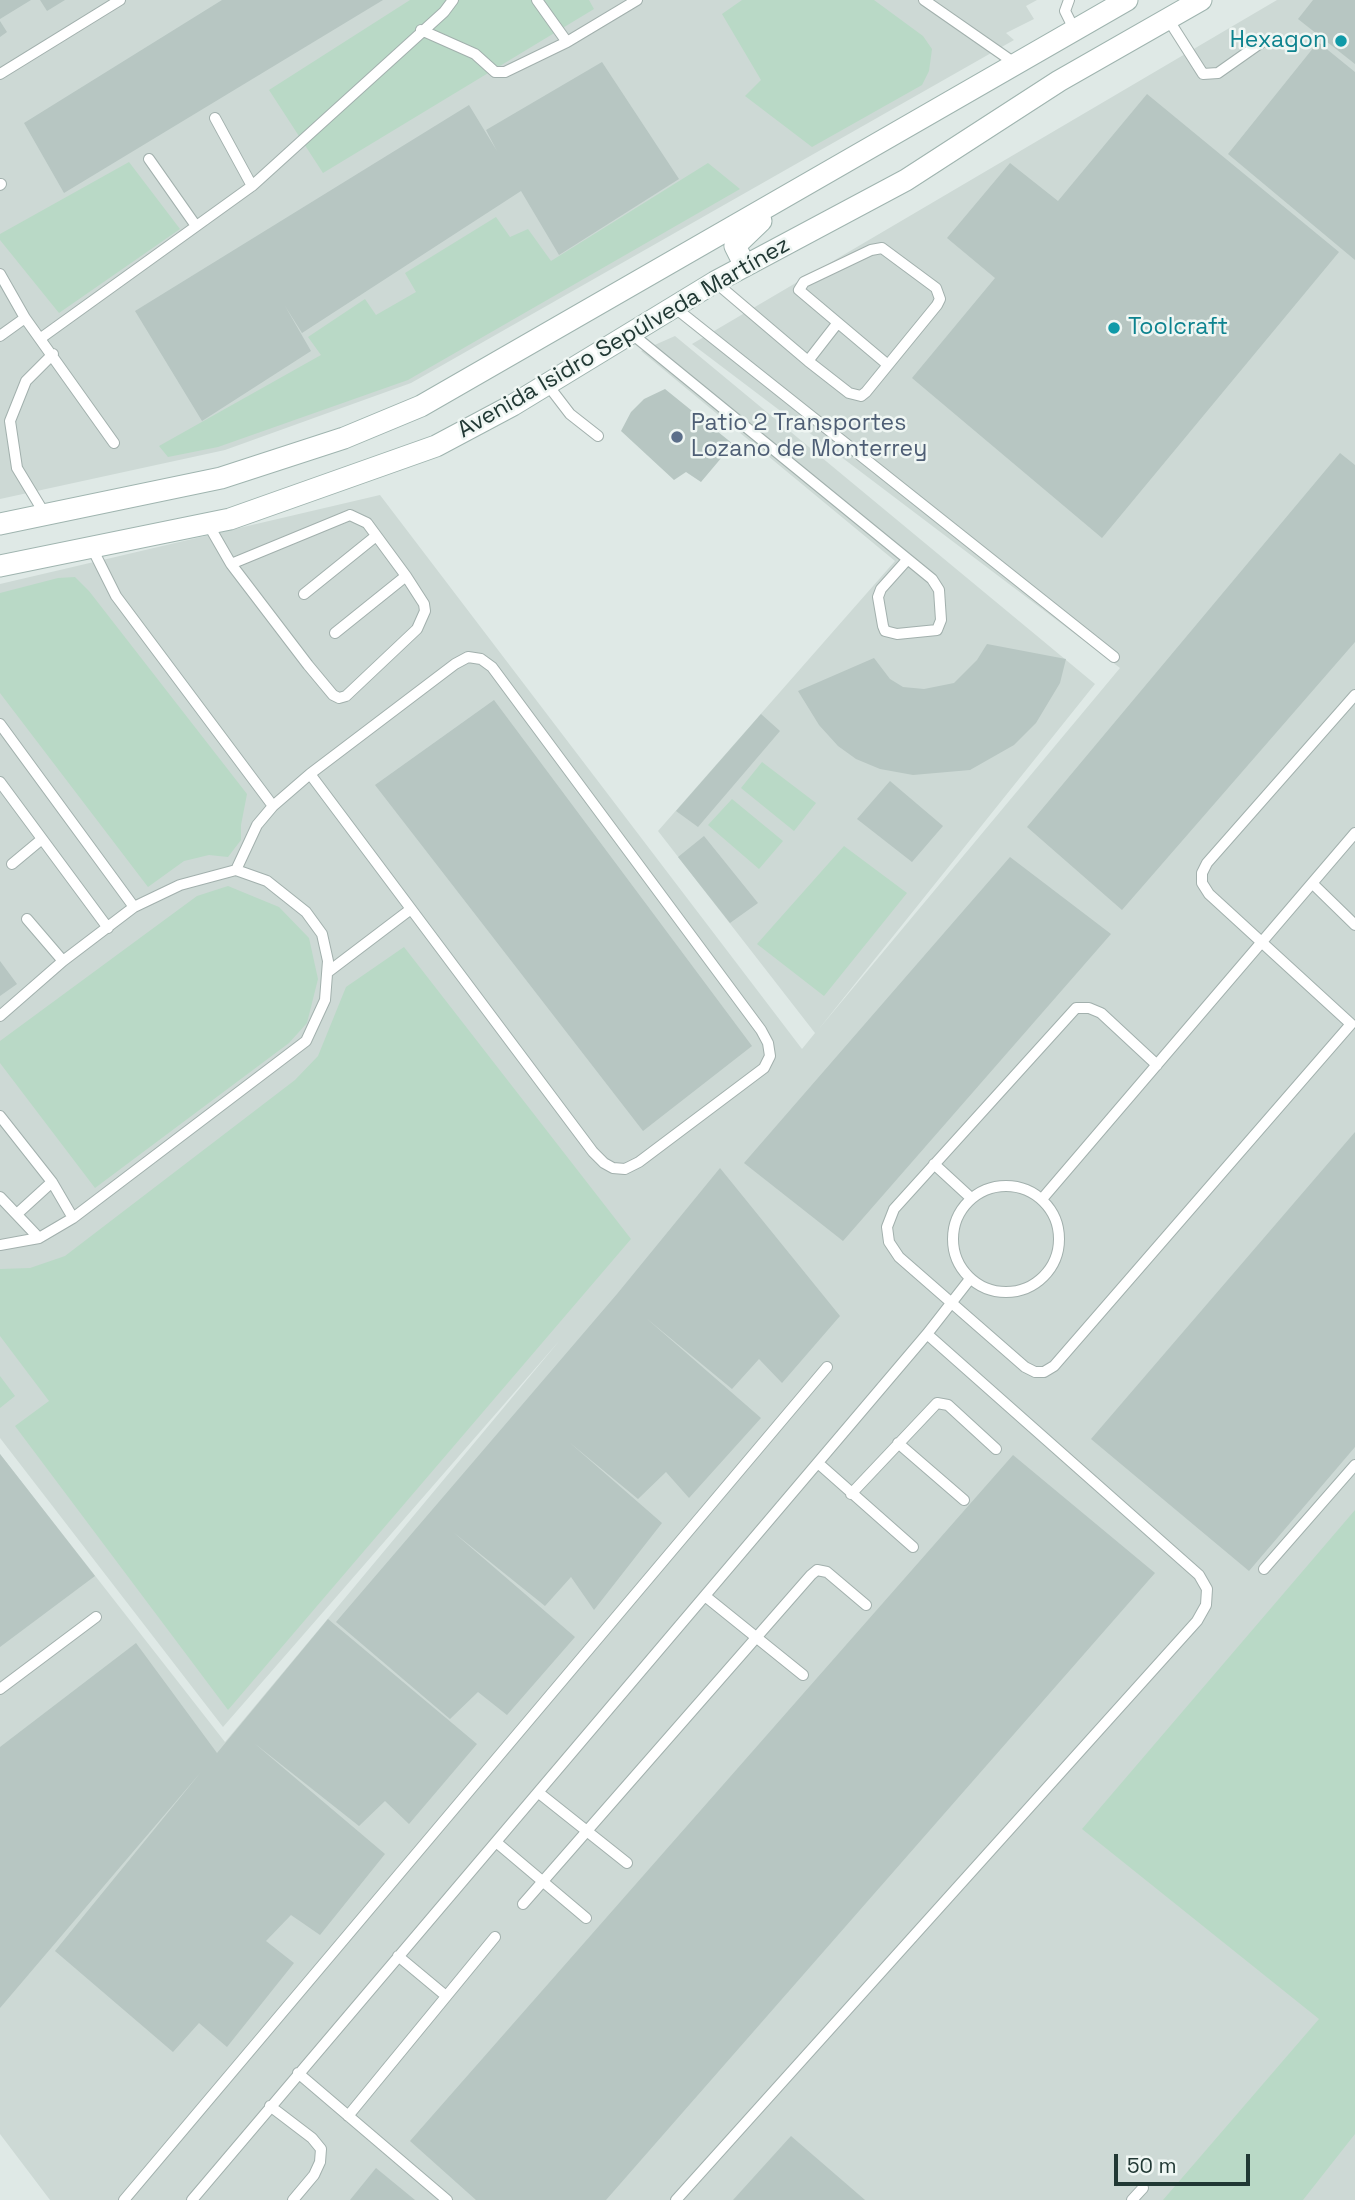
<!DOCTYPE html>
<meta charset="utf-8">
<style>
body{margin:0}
#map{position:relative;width:1355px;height:2200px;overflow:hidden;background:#dfe9e6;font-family:"Space Grotesk",sans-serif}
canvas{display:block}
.scale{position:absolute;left:1114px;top:2154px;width:136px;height:32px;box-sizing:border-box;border:4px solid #213834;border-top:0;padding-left:9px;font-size:21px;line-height:24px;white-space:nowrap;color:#213834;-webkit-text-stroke:5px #eff6f3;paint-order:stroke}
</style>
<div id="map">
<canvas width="1355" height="2200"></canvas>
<div class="scale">50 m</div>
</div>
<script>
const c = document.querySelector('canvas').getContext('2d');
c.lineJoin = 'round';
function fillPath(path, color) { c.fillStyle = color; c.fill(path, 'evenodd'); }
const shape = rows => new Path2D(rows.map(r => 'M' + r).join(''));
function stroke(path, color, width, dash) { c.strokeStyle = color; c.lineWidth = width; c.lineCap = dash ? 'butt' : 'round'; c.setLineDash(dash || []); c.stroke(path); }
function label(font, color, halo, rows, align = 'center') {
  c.font = font + ' "Space Grotesk",sans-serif'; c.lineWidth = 5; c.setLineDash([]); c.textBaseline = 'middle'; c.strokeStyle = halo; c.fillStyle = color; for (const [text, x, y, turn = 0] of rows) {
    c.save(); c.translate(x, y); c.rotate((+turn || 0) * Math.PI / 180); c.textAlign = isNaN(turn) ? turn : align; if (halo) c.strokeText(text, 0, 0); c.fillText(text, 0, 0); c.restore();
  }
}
fillPath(shape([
 [0,0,1037,0,1026,6,1034,19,1006,33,1014,40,411,383,225,450,0,499],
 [1277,0,1355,0,1355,2200,50,2200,0,2134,0,1454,225,1742,560,1340,223,1727,0,1438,0,584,380,495,802,1049,815,1033,658,831,895,561,641,351,675,336,1095,684,818,1030,1120,668,692,344]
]), '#cdd9d5');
fillPath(shape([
 [410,0,589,0,594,9,323,173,269,90],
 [742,0,874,0,923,36,932,49,929,71,922,85,812,147,745,96,761,80,722,14],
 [129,162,180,229,59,313,0,240,0,234],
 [708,163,740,189,408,380,218,447,168,457,159,446,321,355,308,337,365,299,376,315,416,292,405,273,496,217,510,237,528,229,551,261],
 [75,577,89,591,247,794,241,825,241,840,228,857,209,855,184,861,148,887,0,693,0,593,58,578],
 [762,762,816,803,794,831,741,788],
 [732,799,783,841,759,869,708,825],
 [844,846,907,893,824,996,757,944],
 [228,886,279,907,309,938,318,979,307,1023,289,1043,95,1188,0,1063,0,1041,197,896],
 [404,947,631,1239,228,1710,15,1426,49,1401,0,1336,0,1269,30,1268,65,1256,295,1080,318,1056,346,987],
 [0,1376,15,1396,0,1408],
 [1355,1510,1355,2134,1303,2200,1163,2200,1319,2019,1082,1829]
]), '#b9d9c6');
fillPath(shape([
 [0,0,31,0,0,19],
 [40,0,65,0,47,11],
 [222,0,383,0,64,193,24,123],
 [1313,0,1355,0,1355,64,1298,19],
 [0,21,7,32,0,37],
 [1318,42,1355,72,1355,260,1228,154],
 [602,62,679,179,559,255,521,191,302,333,285,306,311,351,202,421,135,311,469,105,497,151,486,130],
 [1147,94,1339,252,1102,538,912,378,995,278,947,238,1010,163,1058,201],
 [665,389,733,444,701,482,686,472,674,480,621,431,631,412,644,399],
 [1340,453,1355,465,1355,642,1122,910,1027,827],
 [987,644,1066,659,1060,683,1036,723,1014,745,970,770,913,775,880,769,856,759,838,746,819,725,798,691,874,658,890,679,903,687,924,689,954,683,977,660],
 [494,700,752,1046,643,1131,375,785],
 [761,714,780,731,698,827,676,811],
 [890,781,943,826,912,862,857,819],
 [704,836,758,903,730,923,678,857],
 [1010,857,1111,934,843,1241,744,1163],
 [0,961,17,984,0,996],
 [1355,1132,1355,1447,1249,1571,1091,1439],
 [720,1168,840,1316,782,1383,759,1359,732,1389,646,1318,761,1418,689,1498,666,1472,638,1499,569,1442,662,1523,594,1610,571,1577,545,1606,453,1532,575,1637,507,1715,478,1692,450,1719,336,1622,617,1294],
 [0,1454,95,1576,0,1647],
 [1013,1455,1155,1573,606,2200,476,2200,410,2141],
 [328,1619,477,1744,409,1824,385,1801,359,1826,254,1743,385,1854,320,1935,291,1915,266,1941,294,1963,227,2047,199,2023,173,2052,55,1951,201,1772,0,2008,0,1747,136,1643,217,1753],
 [791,2136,865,2200,733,2200],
 [376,2168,415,2200,350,2200]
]), '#b7c6c2');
const service = shape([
 [924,0,1016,64],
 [1069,0,1065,11,1075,31],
 [1168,19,1203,74,1218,73,1262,42],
 [421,30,475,54,495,72,505,72,567,42,537,0],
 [567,42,637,0],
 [0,74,120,0],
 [215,118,252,186],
 [149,159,196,226],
 [0,185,1,184],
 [0,274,25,318,114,443],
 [715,282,808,361,849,393,861,396,866,392,937,305,940,299,936,288,882,248,871,250,804,282,799,290,888,365],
 [674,307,1114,657],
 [632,334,932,579,939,590,941,620,937,630,897,634,885,631,883,626,878,597,881,589,907,560],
 [0,336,25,318],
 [41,338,252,186,444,12,453,0],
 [808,361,836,325],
 [547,384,570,414,598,436],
 [350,515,367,523,406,576,424,604,425,611,417,629,346,696,339,698,333,695,308,665,231,564,350,515],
 [46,516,17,468,10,421,26,381,53,354],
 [208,524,231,564],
 [92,548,116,596,273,806],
 [304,594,376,536],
 [335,633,406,576],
 [0,724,134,907],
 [0,782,108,928],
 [12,864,42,839],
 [236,870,257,825,273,806,310,774,455,664,468,657,481,659,492,667,761,1030,768,1043,770,1056,764,1068,639,1162,625,1169,613,1168,604,1163,593,1152,310,774],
 [1313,884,1355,925],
 [27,919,63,961],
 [328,972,411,909],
 [0,1016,63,961,134,907,180,885,236,870,267,881,306,912,322,934,328,961,325,1000,306,1041,73,1218,39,1238,0,1245],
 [1157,1065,1101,1013,1089,1008,1076,1008,894,1209,887,1227,889,1242,899,1257,1025,1367,1035,1372,1044,1372,1054,1366,1351,1024,1209,894,1202,883,1202,873,1207,863,1355,695],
 [0,1116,52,1182,73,1218],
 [934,1164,971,1198],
 '953 1239a53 53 0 1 1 106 0a53 53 0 1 1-106 0Z',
 [0,1197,39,1238],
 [1042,1199,1355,833],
 [18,1213,52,1182],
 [898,1443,964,1500],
 [818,1463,913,1547],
 [851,1494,937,1403,948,1405,996,1449],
 [1264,1569,1355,1465],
 [705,1596,803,1675],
 [0,1689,96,1617],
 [539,1793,627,1863],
 [496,1842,586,1918],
 [523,1904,811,1575,817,1570,827,1572,866,1605],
 [398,1956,446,1996],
 [298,2073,447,2200],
 [270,2106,312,2138,321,2149,320,2162,314,2175,293,2200],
 [348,2116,495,1937],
 [124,2200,827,1367],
 [192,2200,927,1334,970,1279],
 [676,2200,1197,1621,1206,1605,1207,1589,1199,1575,927,1334],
 [1132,2200,1143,2188]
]);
const secondary = shape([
 [745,266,735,246,761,221],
 [0,524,221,478,344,438,421,406,1127,0],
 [0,566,230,519,436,446,513,405,715,282,906,180,1059,81,1201,0]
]);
stroke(service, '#a2b0ad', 12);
stroke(secondary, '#9fb4af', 23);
stroke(service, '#fff', 10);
stroke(secondary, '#fff', 21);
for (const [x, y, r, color] of [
 [1341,41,7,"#0f9aa8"],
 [1114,328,7,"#0f9aa8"],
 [677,437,7,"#5c6f8a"]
]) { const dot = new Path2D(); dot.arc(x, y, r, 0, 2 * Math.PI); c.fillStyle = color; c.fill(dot); stroke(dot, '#eff6f3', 2.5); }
label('23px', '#0d838f', '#eff6f3', [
 ["Hexagon",1327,41],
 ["Toolcraft",1128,328,"left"]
], 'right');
label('23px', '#213834', '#eff6f3', [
 ["Avenida Isidro Sepúlveda Martínez",624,338,-30]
]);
label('23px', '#4e5e75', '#eff6f3', [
 ["Patio 2 Transportes",691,424],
 ["Lozano de Monterrey",691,450]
], 'left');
</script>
